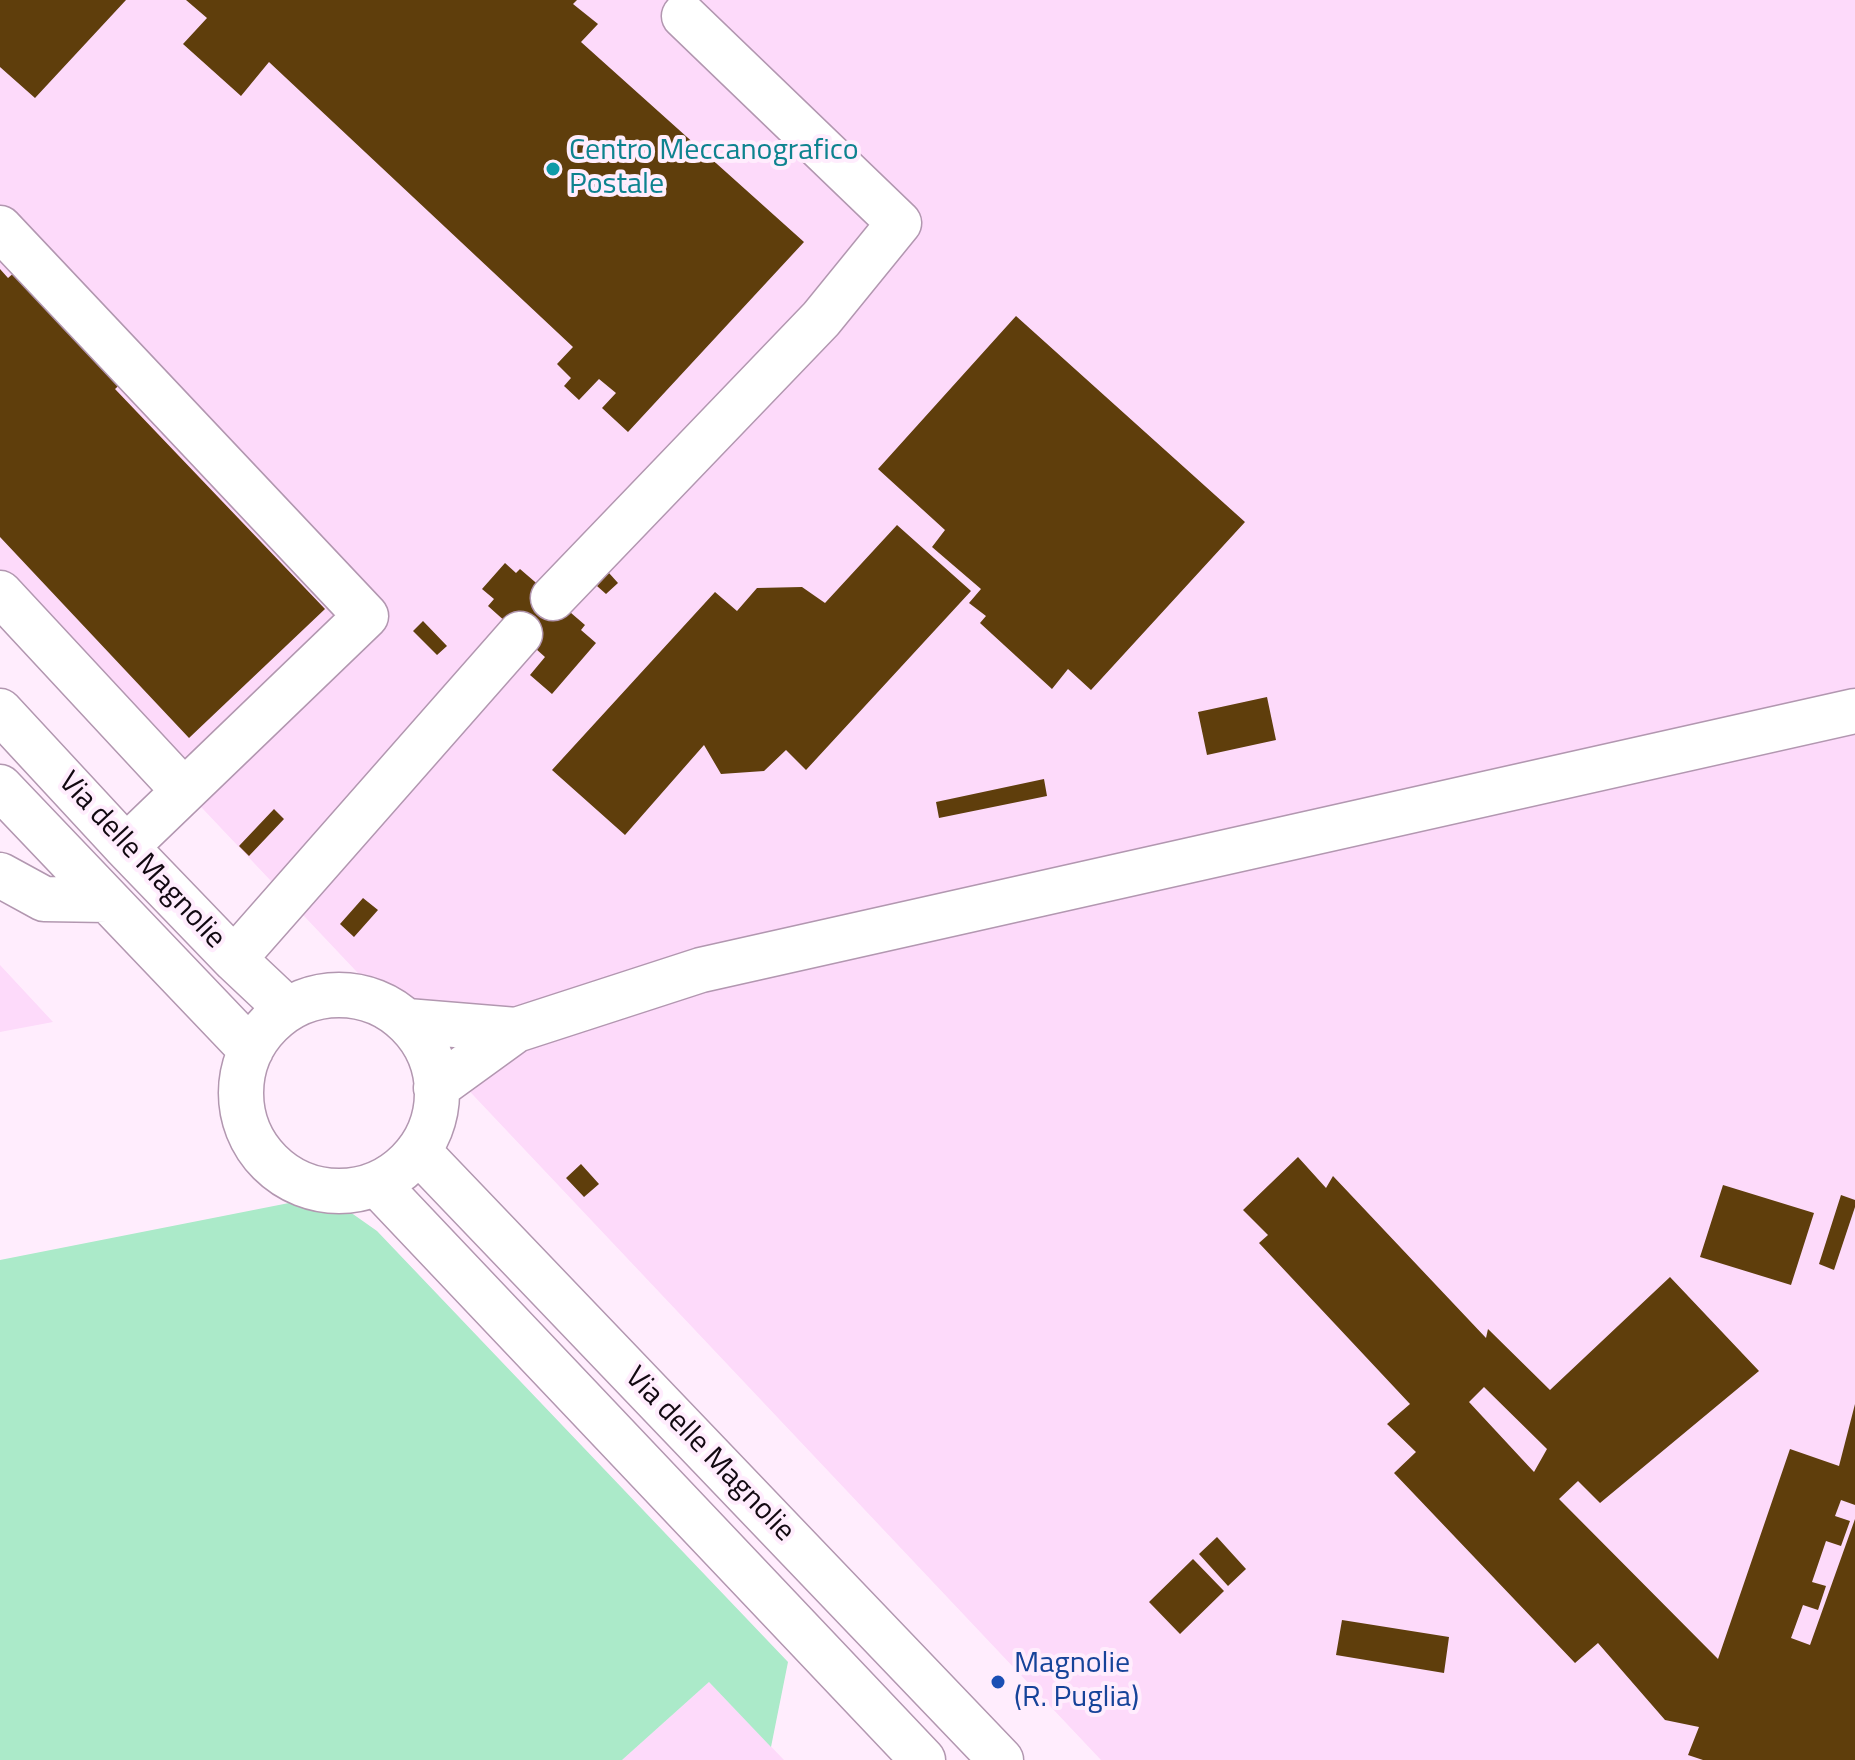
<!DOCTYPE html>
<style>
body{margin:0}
canvas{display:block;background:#ffedfd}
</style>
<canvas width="1855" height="1760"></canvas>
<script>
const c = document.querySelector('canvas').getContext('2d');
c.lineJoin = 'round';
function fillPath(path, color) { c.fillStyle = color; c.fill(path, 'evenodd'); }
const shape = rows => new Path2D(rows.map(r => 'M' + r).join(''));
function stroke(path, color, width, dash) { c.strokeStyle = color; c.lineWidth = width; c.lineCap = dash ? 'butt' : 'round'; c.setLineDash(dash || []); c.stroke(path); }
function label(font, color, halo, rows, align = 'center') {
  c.font = font + ' "Titillium Web",sans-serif'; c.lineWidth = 8; c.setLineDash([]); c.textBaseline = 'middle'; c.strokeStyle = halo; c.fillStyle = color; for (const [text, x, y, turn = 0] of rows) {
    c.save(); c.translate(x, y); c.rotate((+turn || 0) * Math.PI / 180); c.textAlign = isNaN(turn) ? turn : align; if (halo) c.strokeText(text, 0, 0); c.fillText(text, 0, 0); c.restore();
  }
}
fillPath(shape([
 [0,0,1855,0,1855,1760,1101,1760,0,594],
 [0,965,53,1022,0,1032],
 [709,1682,784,1760,622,1760]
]), '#fddafa');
fillPath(shape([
 [289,1203,329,1213,350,1212,377,1231,788,1662,771,1747,709,1682,622,1760,0,1760,0,1260]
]), '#abeac9');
fillPath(shape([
 [0,0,126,0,35,98,0,67],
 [186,0,577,0,573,4,598,24,581,42,804,242,628,432,602,408,616,393,599,379,579,400,564,386,571,378,557,364,573,347,269,62,241,96,183,44,207,18],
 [23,265,128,377,115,389,325,609,189,738,0,537,0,269,8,278],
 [1016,316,1245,522,1091,690,1068,669,1052,689,980,623,986,616,969,603,981,589,932,547,945,530,878,469],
 [897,525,971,591,806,770,786,750,764,771,721,774,704,745,625,835,552,770,715,592,737,611,757,588,802,587,825,603],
 [505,563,516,573,520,569,585,625,581,630,596,643,552,694,530,675,545,657,488,606,494,599,482,589],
 [609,573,618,583,606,594,597,586],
 [423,621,447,646,437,655,413,631],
 [1267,697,1276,740,1207,755,1198,712],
 [1044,779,1047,796,939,818,936,802],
 [274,809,284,819,249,856,239,846],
 [363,898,378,910,354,937,340,924],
 [1298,1157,1326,1188,1333,1176,1486,1338,1488,1329,1550,1390,1670,1277,1759,1371,1600,1503,1578,1481,1559,1499,1718,1659,1790,1449,1839,1466,1855,1404,1855,1505,1841,1500,1835,1516,1850,1521,1841,1546,1826,1541,1812,1582,1826,1586,1818,1610,1803,1605,1791,1638,1810,1645,1855,1519,1855,1760,1703,1760,1688,1755,1699,1727,1665,1720,1598,1643,1575,1663,1394,1473,1416,1452,1387,1424,1410,1404,1259,1243,1268,1235,1243,1210],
 [1484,1387,1547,1449,1534,1472,1469,1402],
 [581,1164,599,1184,584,1197,566,1178],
 [1723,1185,1814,1213,1791,1285,1700,1257],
 [1841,1195,1855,1200,1855,1207,1834,1270,1819,1264],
 [1217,1537,1246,1569,1228,1586,1199,1554],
 [1193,1559,1224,1591,1180,1634,1149,1602],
 [1342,1620,1449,1637,1444,1673,1336,1655]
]), '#5f3e0c');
const minor = shape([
 [0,228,366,616,126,847],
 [0,593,184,791],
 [553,598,821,319,899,223,684,16],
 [0,711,126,847,234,959,286,1008],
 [0,787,251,1050],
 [0,875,44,899,108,900],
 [234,959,520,634],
 '241 1093a98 98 0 1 1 196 0a98 98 0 1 1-196 0Z',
 [407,1021,516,1030],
 [436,1088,516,1030,701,970,1855,711],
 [418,1151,1001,1760],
 [377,1184,923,1760]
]);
stroke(minor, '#b297b0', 47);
stroke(minor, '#fff', 44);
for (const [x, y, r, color] of [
 [553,169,8,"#0f9aa8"],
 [998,1682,8,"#1a4fb4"]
]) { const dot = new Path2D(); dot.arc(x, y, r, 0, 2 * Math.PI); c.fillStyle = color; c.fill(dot); stroke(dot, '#ffedfd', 3); }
label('30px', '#0d838f', '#ffedfd', [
 ["Centro Meccanografico",569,152],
 ["Postale",569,186]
], 'left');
label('30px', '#120911', '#ffedfd', [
 ["Via delle Magnolie",141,861,47],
 ["Via delle Magnolie",709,1455,46]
]);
label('30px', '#164399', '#ffedfd', [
 ["Magnolie",1014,1665],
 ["(R. Puglia)",1014,1699]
], 'left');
</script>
